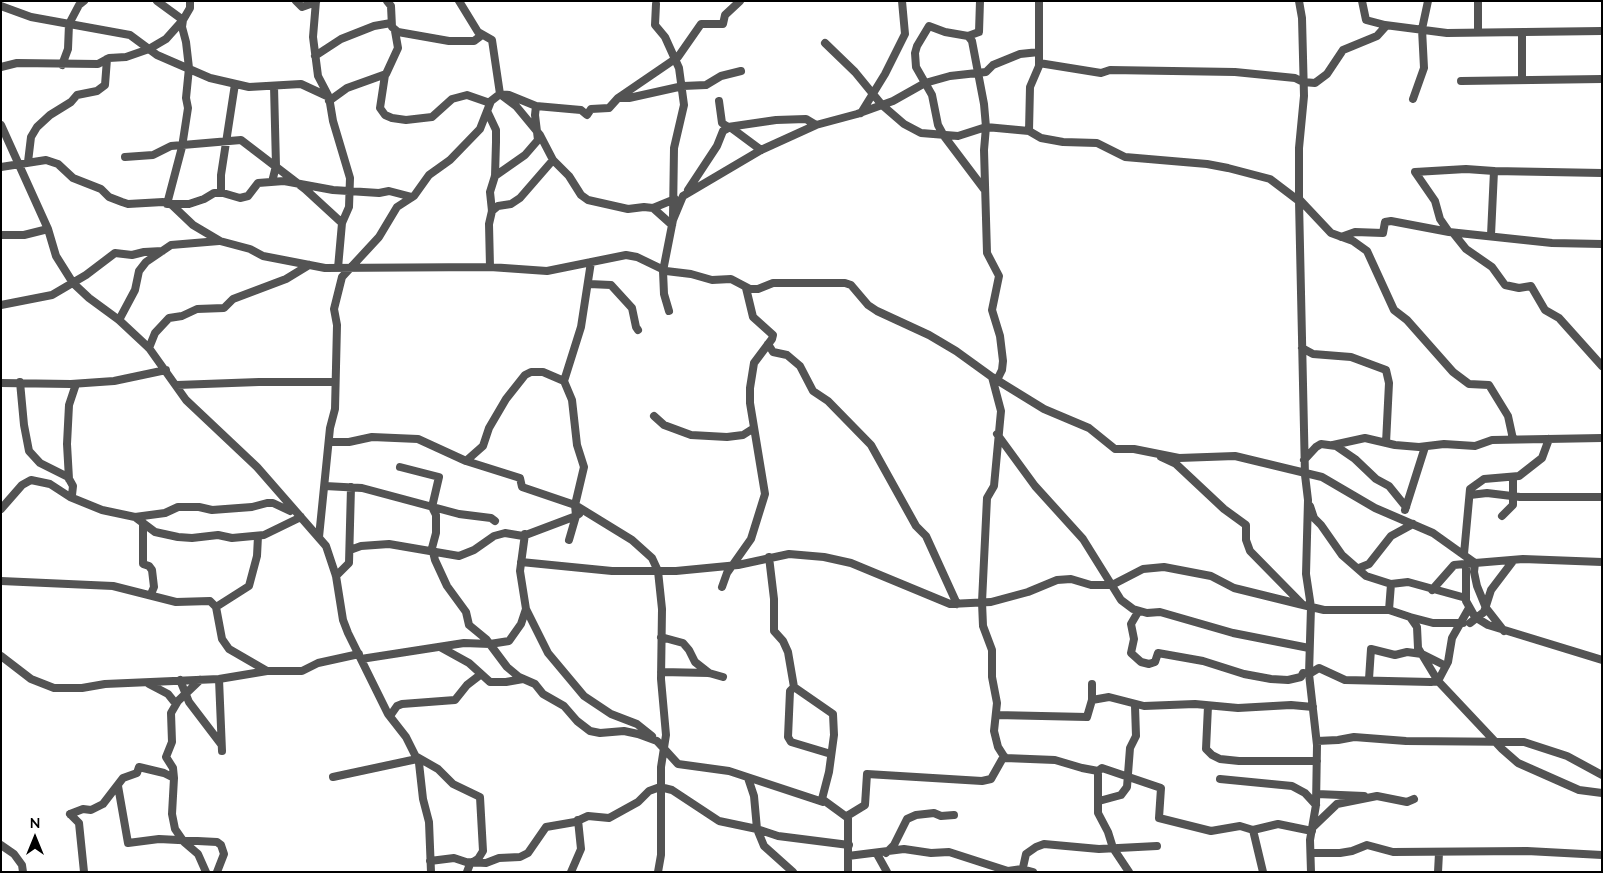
<!DOCTYPE html>
<style>
body{margin:0}
#map{position:relative;width:1603px;height:873px;overflow:hidden;background:#fff;font-family:Mulish,sans-serif}
canvas{display:block}
.frame{position:absolute;inset:0;border:2px solid #000;pointer-events:none}
.north{position:absolute;left:10px;top:813px;width:50px;height:50px;-webkit-text-stroke:4px #fff;paint-order:stroke;rotate:0deg;font-size:14px;font-weight:700;line-height:20px;text-align:center;color:#000}
.north::after{content:'';display:block;margin:auto;width:18px;height:22px;background:#000;clip-path:polygon(50% 0,100% 100%,50% 72%,0 100%)}
</style>
<div id="map">
<canvas width="1603" height="873"></canvas>
<div class="frame"></div>
<div class="north">N</div>
</div>
<script>
const c = document.querySelector('canvas').getContext('2d');
c.lineJoin = 'round';
const shape = rows => new Path2D(rows.map(r => 'M' + r).join(''));
function stroke(path, color, width, dash) { c.strokeStyle = color; c.lineWidth = width; c.lineCap = dash ? 'butt' : 'round'; c.setLineDash(dash || []); c.stroke(path); }
stroke(shape([
 [190,1,190,8,183,20,182,27,186,42,189,68,186,98,188,108,182,147,167,204,189,204,204,199,214,193,223,193,240,198,248,196,258,183,284,181,333,190,379,193,389,191,412,197],
 [296,1,302,7,316,2],
 [316,1,313,37,318,76,329,97,333,121,350,178,349,207,342,223,338,268],
 [387,1,391,6,392,27,398,32,449,41,474,41,482,35],
 [459,1,478,32,492,40,500,94,516,106,540,135,553,160,569,176,581,195,588,200,628,209,644,207,653,208,672,225],
 [1299,1,1302,18,1304,96,1299,148,1299,201,1305,475,1308,500,1306,574,1311,607,1309,674,1317,745,1316,805,1310,840,1311,872],
 [1362,1,1366,20,1385,25,1447,33,1602,31],
 [656,4,655,25,665,37,679,68,684,105,674,148,673,216],
 [1,6,31,17,130,35,157,55,210,78,249,87,301,84,329,97],
 [1478,32,1478,1],
 [968,36,979,32,980,1],
 [825,43,855,72,882,105,904,124,921,133,958,136,986,127,984,150,987,253,999,276,992,310,1000,336,1003,361,1002,370,997,380],
 [315,56,341,39,374,26,391,23],
 [1039,63,1101,73,1110,70,1235,72,1295,78,1303,82,1315,83,1327,74,1343,50,1377,36,1386,26],
 [62,65,68,49,69,24,79,5,84,1],
 [1,67,17,63,98,64,109,58,126,57,149,49,166,39,183,20,157,1],
 [385,75,380,108,385,115,392,118,406,120,432,117,452,99,467,95,490,103],
 [1522,79,1522,33],
 [1461,81,1602,79],
 [618,98,678,57,701,24,723,24,725,15,740,1],
 [1413,99,1424,68,1422,29,1428,1],
 [329,101,347,88,386,74,398,48,395,31],
 [719,101,722,123,728,127,776,120,806,119,816,125],
 [488,113,496,130,496,142,495,176,490,192,492,211,489,224,490,267],
 [861,113,885,74,905,34,902,1],
 [1,125,48,229,56,256,73,283,89,298,119,320,149,348,186,400,257,467,326,546,336,576,343,620,348,633,388,714,406,737,419,763,423,799,429,822,431,872],
 [1029,131,1030,87,1039,66,1039,1],
 [125,157,153,155,171,146,241,140,305,189,342,223],
 [28,162,31,137,37,127,50,115,71,102,77,95,97,91,105,85,107,59],
 [1,167,46,160,58,164,73,178,101,189,109,197,122,202,128,204,163,202,172,205,193,225,220,241,250,249,263,256,325,268,490,267,547,271,626,255,637,257,666,271,691,274,712,280,731,279,750,289,758,289,773,283,845,283,851,285,868,305,877,311,929,335,956,351,992,377,1044,409,1089,428,1115,449,1134,449,1179,458,1235,456,1322,477,1375,508,1433,533,1475,563,1523,559,1602,562],
 [1494,171,1466,169,1415,172,1435,201,1440,219,1449,232,1552,243,1602,244],
 [495,176,525,155,538,140,535,115,536,106],
 [272,182,276,166,274,86],
 [984,189,944,136,938,125,932,95,916,67,915,53,917,46,929,26,945,32,968,36,972,41,984,104,986,127,1029,131,1041,138,1063,142,1097,143,1125,157,1207,164,1228,168,1270,179,1299,201],
 [688,190,717,146,723,131,730,127,761,150],
 [221,193,221,175,235,84],
 [1299,199,1331,233,1353,241,1367,251,1394,310,1407,320,1453,372,1469,384,1489,385,1508,416,1513,439],
 [653,208,675,199],
 [492,211,498,206,511,204,520,198,553,160],
 [1454,234,1466,249,1492,267,1505,285,1519,288,1531,286,1545,310,1559,318,1602,366],
 [1,235,24,235,48,229],
 [1491,235,1494,171,1602,173],
 [1341,237,1355,232,1383,233,1385,222,1391,221,1449,232],
 [591,262,581,327,564,381,572,400,577,445,584,467,575,505,632,540,652,558,658,571,662,609,661,679,666,735,661,767,661,855,658,872],
 [589,284,611,285,632,308,636,327,638,330],
 [1,305,52,295,86,275,115,253,132,255,144,252,162,251],
 [669,311,664,294,663,271,673,220,683,196,761,150,816,125,857,114,893,101,925,83,950,76,986,72,993,65,1020,54,1039,52],
 [119,320,135,290,139,271,146,262,171,245,219,241],
 [768,344,773,352,787,355,800,366,813,391,828,401,871,445,916,526,926,536,957,604],
 [149,348,155,333,169,318,182,316,197,309,224,308,233,299,286,279,309,265],
 [1302,348,1313,354,1351,357,1386,370,1389,383,1386,443],
 [992,377,1001,411,994,486,987,498,982,602,983,626,992,650,992,677,997,703,994,731,998,747,1005,758,1055,760,1082,768,1098,771,1102,768,1161,788,1159,818,1211,831,1240,826,1253,830,1263,872],
 [20,382,24,425,29,451,40,463,68,477,73,486,72,495],
 [1,383,71,384,114,381,166,370],
 [177,385,259,382,334,382],
 [654,416,664,425,691,435,727,437,743,435,754,428],
 [997,434,1035,486,1083,539,1121,600,1133,609,1147,613,1160,612,1233,633,1309,648],
 [329,442,349,442,372,437,418,439,466,461,483,446,489,428,506,399,525,375,531,372,543,372,564,381],
 [1333,445,1365,438,1395,445,1419,447,1444,444,1475,446,1492,440,1602,438],
 [1161,457,1176,464,1224,509,1246,525,1246,540,1250,551,1303,605,1324,610,1389,610],
 [1304,460,1316,447,1321,444,1336,446,1355,459,1376,479,1389,486,1406,507],
 [400,467,439,477,432,507,436,515,436,533,432,548,435,560,447,586,466,612,469,625,486,639,507,667,519,677,535,684,543,694,564,706,577,721,590,731,600,733,624,731,638,734,657,741,678,764,729,771,823,802],
 [69,479,67,444,69,405,76,384],
 [325,486,362,488,459,514,491,518,495,521],
 [1470,495,1487,493,1520,497,1602,497],
 [1310,506,1314,518,1321,525,1342,555,1366,576,1391,584,1408,582,1466,598],
 [1,509,22,485,31,480,50,484,70,497,102,510,135,517,155,532,178,537,192,538,218,535,232,538,264,535,301,517],
 [1405,510,1425,447],
 [1502,516,1513,505,1513,478],
 [135,517,165,513,178,507,199,507,212,510,252,507,267,503,273,503,290,511],
 [143,523,143,564,149,566,152,570,154,587,151,594],
 [319,537,330,428,335,409,337,325,334,309,342,277,379,237,397,207,414,196,429,175,450,160,480,129,491,101,500,94,509,95,536,106,581,110,587,115,591,109,609,108,618,98,629,98,683,86,706,85,721,76,741,71],
 [569,540,576,516,579,514],
 [350,550,361,546,389,544,459,556,474,550,494,536,505,533,523,536,576,516,575,505,522,487,520,478,466,461],
 [1464,554,1470,489,1484,479,1519,476,1542,458,1549,439],
 [769,557,774,599,774,631,783,641,788,652,794,687,833,714,834,735,829,772,822,799,848,818,848,872],
 [521,562,612,571,676,571,738,565,789,554,824,557,851,563,950,604,991,602,1028,592,1057,580,1071,579,1091,585,1112,585,1143,569,1164,567,1211,576,1234,588,1303,605],
 [1466,564,1466,601,1475,617,1488,625,1602,660],
 [1359,568,1369,564,1391,536,1413,524],
 [336,576,349,563,351,487],
 [1,581,113,586,176,602,210,601,216,607,222,639,229,649,267,671,302,671,318,663,359,654],
 [1391,584,1389,610,1410,617,1417,627,1418,648,1438,681,1502,749,1518,763,1579,790,1602,793],
 [722,587,727,573,751,539,765,494,750,403,750,388,754,363,772,339,773,335,753,317,746,288],
 [1432,590,1454,565,1475,563,1474,572,1477,586,1486,608,1504,631],
 [216,607,249,586,257,556,258,536],
 [526,609,548,653,584,696,611,714,637,724,652,736],
 [1138,612,1131,624,1134,639,1131,653,1141,662,1149,664,1155,662,1158,653,1203,661,1244,674,1271,679,1288,680,1301,677,1303,673,1309,674,1319,668,1345,680,1431,682,1438,681,1448,662,1452,638,1469,608],
 [1410,617,1433,623,1463,623],
 [1470,623,1484,612,1491,590,1513,561],
 [661,637,683,643,689,650,695,662,709,673],
 [440,647,469,663,490,682,506,682,523,679],
 [1,656,31,679,54,688,82,688,105,684,219,679,267,671],
 [361,659,464,643,490,644,509,641,521,624,526,609,520,571,525,534],
 [661,672,709,673,723,677],
 [219,679,222,751],
 [1369,679,1371,649,1395,655,1407,652,1422,654,1446,666],
 [180,680,189,702,221,744],
 [149,684,168,694,176,704],
 [794,687,790,691,788,737,791,742,831,754],
 [1092,700,1109,697,1144,706,1195,704,1238,708,1291,705,1313,707],
 [1208,706,1206,749,1212,755,1220,759,1239,761,1317,761],
 [996,715,1087,717,1092,700,1092,684],
 [390,716,397,706,402,704,455,700,467,685,480,675],
 [1317,741,1338,740,1354,737,1406,741,1524,742,1567,756,1602,775],
 [417,757,438,769,453,784,480,797,483,851,478,859,470,864,467,872],
 [1098,771,1098,813,1108,832,1113,848,1129,872],
 [333,777,417,759],
 [174,778,173,768,166,757,172,742,171,713,178,701,200,680],
 [748,778,754,796,757,829,764,846,793,872],
 [1220,779,1292,786,1305,793,1316,805],
 [118,786,128,843,159,839,217,842,221,845,224,854,217,872],
 [1317,794,1364,796],
 [1099,801,1121,795,1127,787,1130,748,1136,736,1135,706],
 [70,814,83,809,91,810,103,804,123,778,137,773,139,767,164,773,174,778,172,814,175,829,184,842,198,854,206,872],
 [70,814,79,823,84,872],
 [847,816,865,805,867,774,982,781,991,779,1004,756],
 [1313,827,1337,804,1377,796,1407,802,1414,799],
 [1253,830,1278,824,1312,831],
 [1,845,14,854,22,865,23,872],
 [886,853,894,845,907,819,916,815,934,813,941,816,954,815],
 [1311,853,1340,853,1352,851,1367,845,1393,852,1527,851,1602,855],
 [877,854,887,872],
 [848,856,904,849,931,853,949,852,1008,871,1022,869,1033,872],
 [430,861,454,858,466,862,486,863,499,858,520,857,528,853,546,827,575,822,588,816,609,818,638,802,649,791,660,787,672,790,719,821,757,829,778,836,849,845],
 [571,872,581,849,578,820],
 [1022,872,1026,854,1036,847,1044,844,1099,849,1157,846],
 [1438,872,1439,853]
]), '#535353', 8);
</script>
